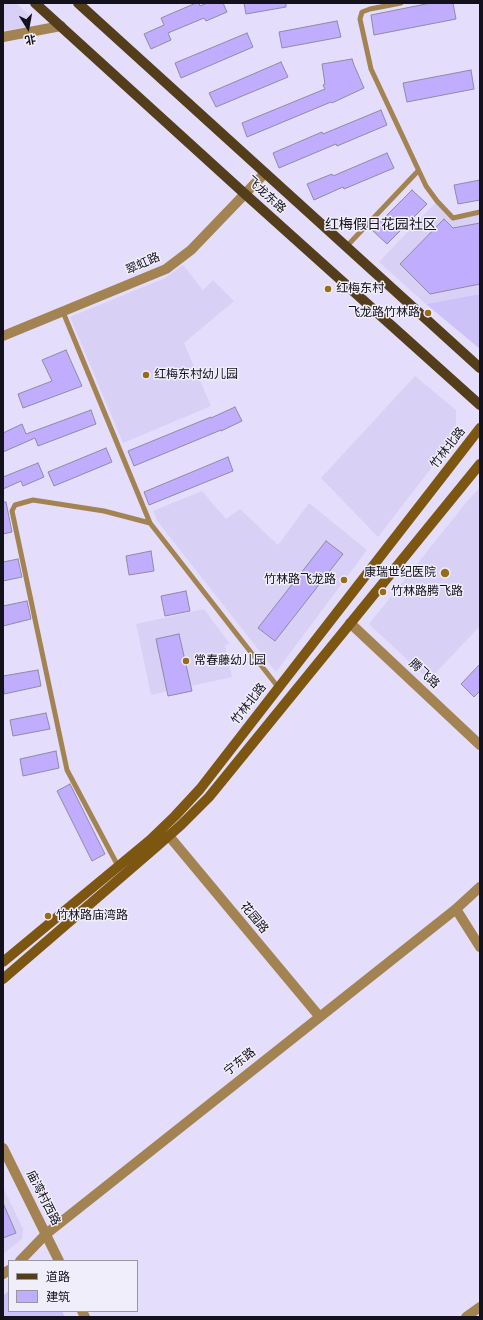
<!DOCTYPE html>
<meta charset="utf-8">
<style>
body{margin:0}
#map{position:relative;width:483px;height:1320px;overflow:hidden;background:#e4defc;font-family:"Space Grotesk","Noto Sans SC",sans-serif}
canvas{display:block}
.frame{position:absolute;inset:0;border:4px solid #13111b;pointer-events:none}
.legend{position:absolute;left:8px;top:1260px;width:130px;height:52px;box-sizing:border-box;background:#f0eefa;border:1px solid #9896a1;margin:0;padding:5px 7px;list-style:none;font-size:12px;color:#13111b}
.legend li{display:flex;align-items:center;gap:8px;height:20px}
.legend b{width:20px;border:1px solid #9896a1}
.north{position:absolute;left:8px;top:8px;width:40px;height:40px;-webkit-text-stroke:3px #f0eefa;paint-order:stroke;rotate:169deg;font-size:11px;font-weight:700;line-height:16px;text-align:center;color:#13111b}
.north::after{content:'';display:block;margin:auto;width:14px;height:18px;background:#13111b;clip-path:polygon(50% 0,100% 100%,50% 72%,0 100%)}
</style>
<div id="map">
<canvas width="483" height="1320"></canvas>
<div class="frame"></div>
<ul class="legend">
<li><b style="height:5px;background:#533d1a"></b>道路</li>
<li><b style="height:11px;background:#c0adfd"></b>建筑</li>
</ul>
<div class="north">北</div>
</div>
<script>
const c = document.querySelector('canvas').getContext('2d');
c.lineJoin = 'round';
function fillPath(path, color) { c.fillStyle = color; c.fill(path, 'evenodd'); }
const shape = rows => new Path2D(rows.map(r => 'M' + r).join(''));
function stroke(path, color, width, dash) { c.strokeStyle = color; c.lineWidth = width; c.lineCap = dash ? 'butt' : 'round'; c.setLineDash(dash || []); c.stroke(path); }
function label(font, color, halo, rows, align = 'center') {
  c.font = font + ' "Space Grotesk","Noto Sans SC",sans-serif'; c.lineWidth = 3; c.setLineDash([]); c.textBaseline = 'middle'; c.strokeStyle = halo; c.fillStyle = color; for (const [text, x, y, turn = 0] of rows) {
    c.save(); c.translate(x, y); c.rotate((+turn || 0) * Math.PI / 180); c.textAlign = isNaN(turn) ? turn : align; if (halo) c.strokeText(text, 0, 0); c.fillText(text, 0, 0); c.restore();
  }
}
fillPath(shape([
 [3,3,16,3,33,19,26,27,3,31],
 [437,201,453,217,480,212,480,294,426,304,379,262],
 [183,265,203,290,213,280,234,301,184,343,211,406,123,443,70,317,165,278],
 [415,376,456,410,456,436,378,537,321,478],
 [480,487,480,626,429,680,369,624,465,504],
 [202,491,226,519,240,509,278,545,309,503,367,550,276,672,158,522,153,511],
 [204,609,230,644,225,645,232,677,151,695,136,624],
 [3,1187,23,1229,22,1239,3,1254]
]), '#d8d1f5');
fillPath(shape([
 [480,294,480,349,426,304],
 [9,1290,9,1311,62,1311,65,1317,3,1317,3,1296]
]), '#cdc1fa');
const building = shape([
 [196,3,199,3,200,6,207,3,223,3,227,12,206,21,204,18,168,33,171,40,151,49,144,34,164,25,161,18,196,3],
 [244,3,286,3,286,7,246,14,244,3],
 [431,3,453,3,456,19,374,35,371,15,431,3],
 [337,21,341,37,282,48,279,32,337,21],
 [247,33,253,47,181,78,175,63,247,33],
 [352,59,354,65,364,88,332,103,331,102,247,137,242,123,325,89,323,85,325,84,322,64,352,59],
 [281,62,288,77,216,107,209,93,281,62],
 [471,70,474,89,407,102,403,83,471,70],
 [381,110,387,125,337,146,336,144,279,168,273,153,322,132,323,134,381,110],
 [387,153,394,168,344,189,343,187,314,200,307,184,332,174,333,176,387,153],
 [480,180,480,200,458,204,454,185,480,180],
 [412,190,427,204,387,244,372,230,412,190],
 [444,219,453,228,480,223,480,284,430,294,400,264,444,219],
 [66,350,82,386,23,408,18,394,52,381,42,360,66,350],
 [235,407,242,421,221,431,221,430,134,466,128,451,211,417,211,418,235,407],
 [91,410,96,424,38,446,35,438,3,452,3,433,22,424,26,434,91,410],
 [106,448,112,462,54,486,48,472,106,448],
 [228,457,233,471,149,505,144,492,228,457],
 [38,463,44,477,23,486,21,481,3,489,3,477,38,463],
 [3,502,6,502,12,532,3,534,3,502],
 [326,541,343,554,275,641,258,628,326,541],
 [151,551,154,571,129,575,126,556,151,551],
 [18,559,22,577,3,581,3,562,18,559],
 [186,591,190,611,165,616,161,596,186,591],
 [27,601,31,619,3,626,3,606,27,601],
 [179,634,192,691,168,696,156,639,179,634],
 [480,664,480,691,474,697,461,684,480,664],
 [38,670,41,686,4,694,3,676,38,670],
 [46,713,50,729,13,736,10,720,46,713],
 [56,751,59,768,23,776,20,759,56,751],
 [70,784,105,854,92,861,57,791,70,784],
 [3,1203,16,1233,3,1238,3,1203]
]);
fillPath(building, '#c0adfd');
stroke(building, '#8f8aa5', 1);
stroke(shape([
 [401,3,370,9,362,12,360,19,371,69,426,186,437,201,453,218,480,212],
 [346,247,418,171],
 [63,312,150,523],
 [118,866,67,770,12,511,15,505,33,500,104,511,150,523,278,687]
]), '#a48352', 5);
stroke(shape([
 [3,37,61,26],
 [3,336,166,269,191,250,265,173],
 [350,623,480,745],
 [169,836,319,1016],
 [456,909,480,947],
 [3,1148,59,1261],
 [20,1261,46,1234,456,909,480,887],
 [3,1274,9,1270],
 [82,1311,85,1317],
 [466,1317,480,1307]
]), '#a48352', 10);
stroke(shape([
 [3,962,150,840,175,816,200,789,480,428],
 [3,979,155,848,181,825,209,797,480,464]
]), '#7d5712', 10);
stroke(shape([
 [35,3,245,194,480,405],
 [78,3,480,368]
]), '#533d1a', 10);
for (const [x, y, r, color] of [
 [328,289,4,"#986b1a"],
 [428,313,4,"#986b1a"],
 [146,375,4,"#986b1a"],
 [445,573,5,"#986b1a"],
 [344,580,4,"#986b1a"],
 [383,592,4,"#986b1a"],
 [186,661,4,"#986b1a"],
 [48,916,4,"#986b1a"]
]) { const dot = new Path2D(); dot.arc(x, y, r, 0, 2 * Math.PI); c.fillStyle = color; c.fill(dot); stroke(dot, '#f0eefa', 1.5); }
label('12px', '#13111b', '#f0eefa', [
 ["飞龙东路",266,195,42],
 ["翠虹路",143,264,-24],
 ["竹林北路",448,448,-52],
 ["腾飞路",424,674,43],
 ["竹林北路",249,704,-52],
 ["花园路",254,918,50],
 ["宁东路",240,1062,-38],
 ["庙湾村西路",43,1198,63]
]);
label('12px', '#13111b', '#f0eefa', [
 ["红梅东村",336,289],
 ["飞龙路竹林路",420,313,"right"],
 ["红梅东村幼儿园",154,375],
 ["康瑞世纪医院",436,573,"right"],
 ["竹林路飞龙路",336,580,"right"],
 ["竹林路腾飞路",391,592],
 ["常春藤幼儿园",194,661],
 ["竹林路庙湾路",56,916]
], 'left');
label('14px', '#13111b', '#f0eefa', [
 ["红梅假日花园社区",381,225]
]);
</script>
